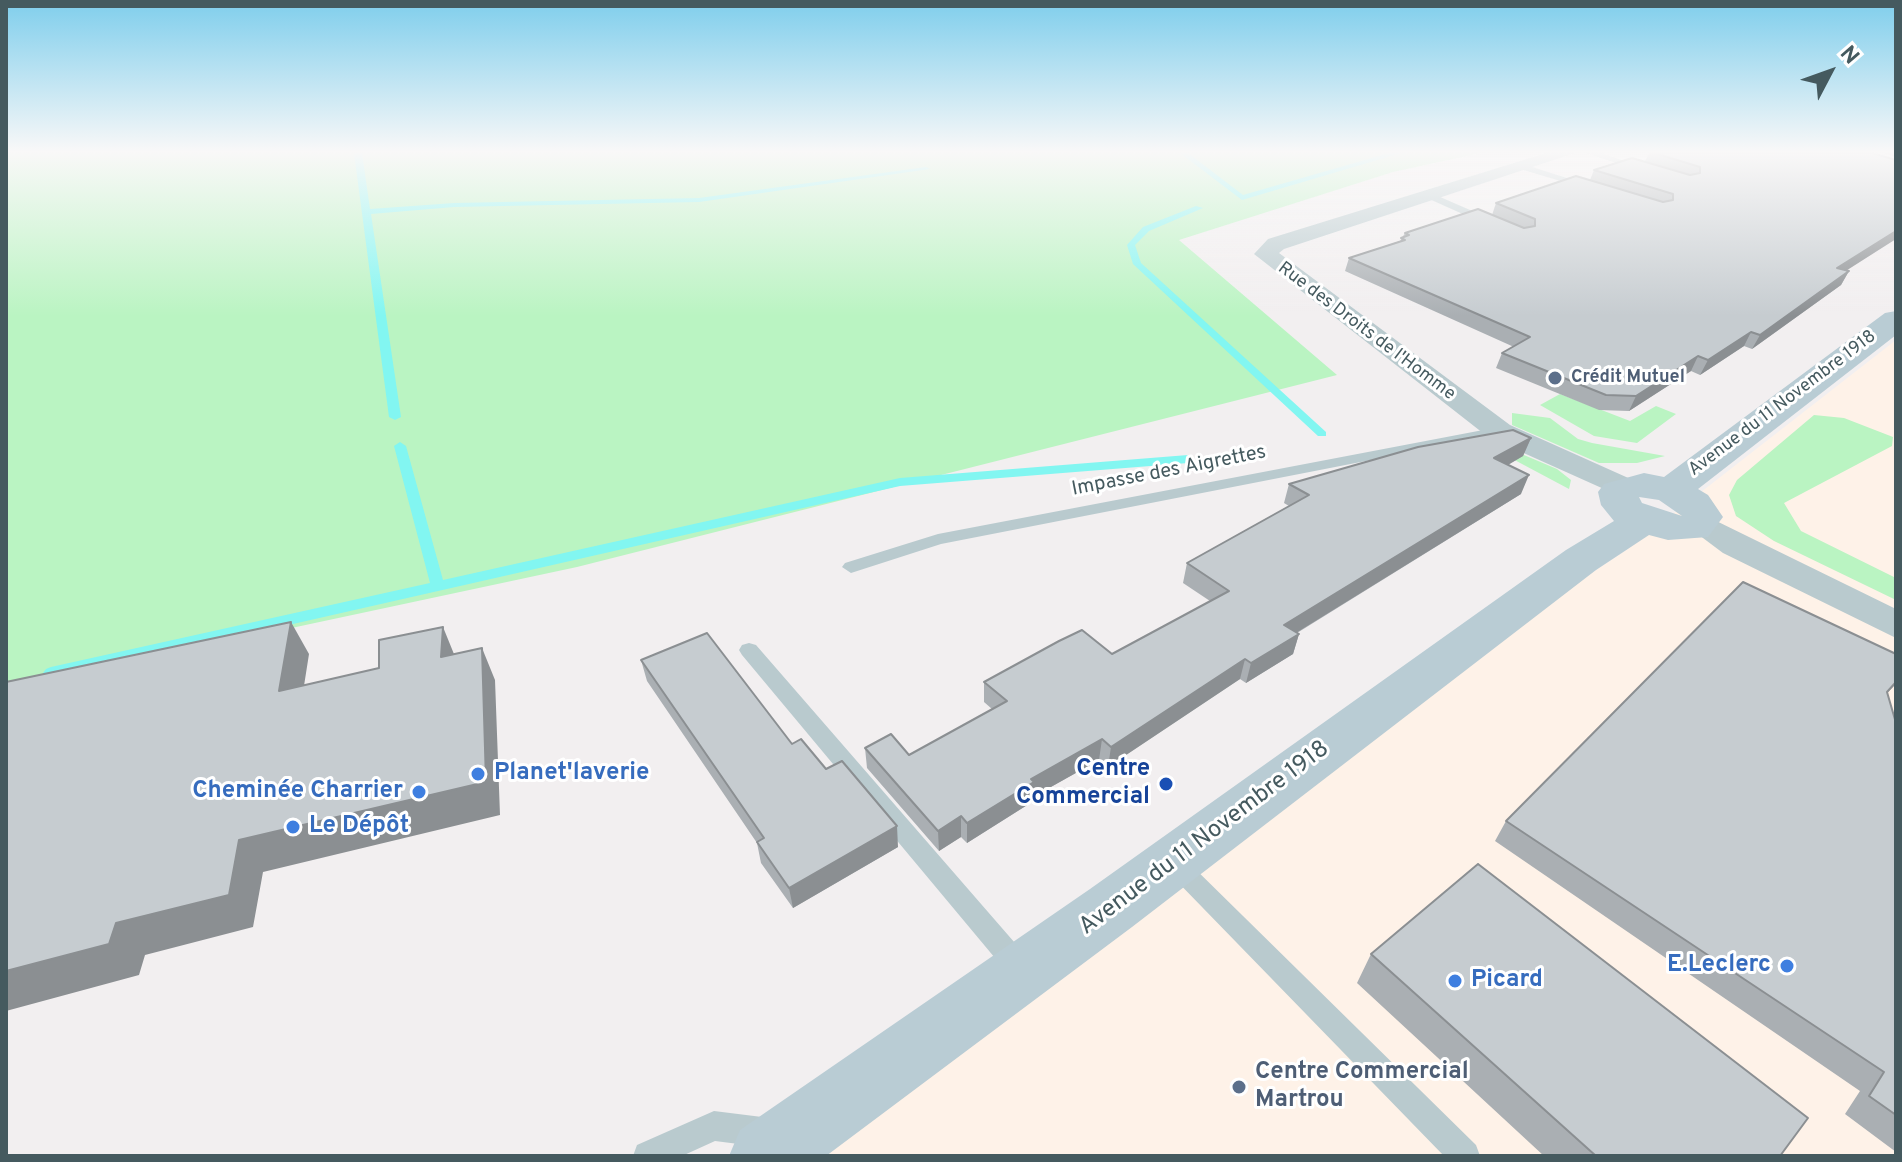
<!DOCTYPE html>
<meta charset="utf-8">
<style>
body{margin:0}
#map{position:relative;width:1902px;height:1162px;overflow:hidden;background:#f2eff0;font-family:Overpass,sans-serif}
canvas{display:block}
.frame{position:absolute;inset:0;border:8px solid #455a5f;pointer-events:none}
.north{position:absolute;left:1790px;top:32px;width:80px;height:80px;-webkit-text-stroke:6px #fff;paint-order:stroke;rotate:49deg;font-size:22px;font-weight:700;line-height:32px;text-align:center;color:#455a5f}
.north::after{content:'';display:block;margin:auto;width:28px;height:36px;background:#455a5f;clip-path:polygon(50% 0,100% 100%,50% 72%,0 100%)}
</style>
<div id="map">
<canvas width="1902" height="1162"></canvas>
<div class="frame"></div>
<div class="north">N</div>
</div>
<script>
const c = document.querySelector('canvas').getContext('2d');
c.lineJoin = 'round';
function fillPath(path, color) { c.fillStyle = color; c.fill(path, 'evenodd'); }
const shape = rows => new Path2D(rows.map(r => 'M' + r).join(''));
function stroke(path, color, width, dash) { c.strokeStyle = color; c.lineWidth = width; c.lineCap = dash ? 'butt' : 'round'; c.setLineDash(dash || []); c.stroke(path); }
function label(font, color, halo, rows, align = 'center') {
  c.font = font + ' Overpass,sans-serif'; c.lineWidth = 6; c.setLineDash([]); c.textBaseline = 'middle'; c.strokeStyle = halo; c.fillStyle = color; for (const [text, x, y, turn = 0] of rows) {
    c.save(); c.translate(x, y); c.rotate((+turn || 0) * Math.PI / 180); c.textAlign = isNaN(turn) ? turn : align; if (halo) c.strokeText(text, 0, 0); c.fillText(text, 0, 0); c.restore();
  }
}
fillPath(shape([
 [1896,340,1896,1156,797,1156,1333,744,1628,549]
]), '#fef2e8');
fillPath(shape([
 [6,153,1481,153,1393,172,1179,240,1337,375,577,567,6,689],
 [1560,394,1630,421,1656,406,1676,414,1637,443,1594,436,1540,405],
 [1512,413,1550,418,1578,439,1592,443,1665,456,1637,463,1599,463,1512,425],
 [1814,415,1844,418,1893,437,1892,446,1784,503,1801,531,1896,578,1896,600,1774,541,1736,516,1729,495,1737,480],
 [1505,447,1557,469,1571,480,1569,489,1492,448]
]), '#baf4c2');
fillPath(shape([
 [354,153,362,153,370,209,454,203,699,198,926,167,930,169,699,202,454,207,371,214,401,417,395,420,389,417,354,153],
 [1180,153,1188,153,1243,195,1389,153,1401,153,1242,200,1180,153],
 [1196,206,1203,208,1149,231,1135,245,1141,263,1326,432,1326,436,1318,436,1133,264,1127,245,1143,227,1196,206],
 [400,442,406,446,443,580,900,478,1188,455,1194,459,1188,463,900,486,51,679,46,677,43,673,46,669,51,667,430,583,394,446,400,442]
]), '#82f6f1');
fillPath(shape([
 [1586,153,1601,153,1645,168,1640,171,1586,153],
 [1520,165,1526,165,1592,186,1584,188,1520,169,1520,165],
 [1431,193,1493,220,1494,222,1485,224,1427,198,1427,194,1431,193],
 [1499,427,1506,431,1504,434,941,544,851,573,842,567,845,563,938,534,1499,427],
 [749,643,756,645,1028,958,1032,967,1028,976,1019,979,1010,976,742,655,739,650,742,645,749,643],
 [1176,855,1184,858,1476,1145,1480,1156,1444,1156,1168,872,1164,865,1168,858,1176,855],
 [714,1111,762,1117,772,1122,777,1132,772,1142,762,1147,715,1141,682,1156,633,1156,637,1145,714,1111]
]), '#b9cace');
fillPath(shape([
 [1546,153,1575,153,1284,249,1279,253,1510,425,1635,481,1640,488,1635,495,1624,498,1488,437,1254,254,1268,239,1546,153],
 [1700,513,1896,609,1896,638,1723,553,1683,523,1688,516,1700,513]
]), '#b9cace');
fillPath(shape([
 [1896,311,1896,335,1698,489,1708,495,1723,517,1708,537,1668,540,1649,535,1596,570,1132,927,826,1156,729,1156,740,1130,1090,889,1566,550,1614,521,1601,505,1598,492,1604,484,1644,473,1664,477,1885,313,1896,311],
 [1639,497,1659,500,1682,516,1642,503,1639,497]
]), '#b9ccd4');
fillPath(shape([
 [1649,153,1872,153,1846,271,1849,271,1841,285,1752,349,1744,346,1700,375,1691,371,1629,411,1599,410,1496,368,1502,353,1514,347,1345,271,1349,258,1400,241,1405,233,1492,215,1496,203,1590,180,1594,170,1645,161],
 [1882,153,1896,153,1896,157],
 [1531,438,1523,456,1508,465,1521,494,1297,633,1299,634,1293,654,1246,683,1240,679,1108,767,1099,760,1033,797,1032,802,967,843,961,837,939,851,867,768,865,748,909,755,992,709,984,702,984,682,1112,654,1210,601,1183,583,1187,563,1289,506,1284,503,1289,484],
 [641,660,826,769,898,847,793,908,761,863,757,843,647,681],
 [1896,684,1887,693,1896,723,1896,1152,1845,1114,1860,1091,1495,841,1506,821],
 [1371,954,1780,1156,1544,1156,1357,983]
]), '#aaafb3');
fillPath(shape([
 [1896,231,1896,239,1830,281,1837,268],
 [1849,271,1841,285,1752,349,1760,335],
 [1751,332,1744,346,1700,375,1708,360],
 [1698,356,1691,371,1629,411,1636,396],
 [1531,438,1523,456,1487,477,1494,458],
 [1529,475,1521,494,1278,644,1284,625],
 [291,622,309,654,298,724,279,691],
 [443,627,456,659,441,657],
 [1299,634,1293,654,1246,683,1251,663],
 [482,648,495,680,500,815,263,872,253,927,145,955,139,975,6,1011,6,971,116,923,239,840],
 [1245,659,1240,679,1108,767,1111,747],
 [1102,739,1099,760,1033,797,1032,802,967,843,967,823,1031,779],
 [961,816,961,837,939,851,938,831],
 [897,826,898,847,793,908,789,888]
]), '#8b8f92');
const building = shape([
 [1654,153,1872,153,1896,160,1896,231,1837,268,1849,271,1760,335,1751,332,1708,360,1698,356,1636,396,1606,395,1502,353,1530,337,1349,258,1405,240,1401,238,1409,235,1405,233,1478,209,1524,228,1535,226,1535,219,1496,203,1576,176,1663,202,1673,200,1673,194,1594,170,1632,158,1690,175,1700,173,1700,167,1654,153],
 [1513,430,1531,438,1494,458,1529,475,1284,625,1299,634,1251,663,1245,659,1111,747,1102,739,1031,779,1034,782,967,823,961,816,938,831,865,748,891,734,909,755,1007,701,984,682,1059,641,1082,630,1112,654,1229,591,1187,563,1309,495,1289,484,1418,447,1513,430],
 [1743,582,1896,654,1896,682,1887,692,1896,723,1896,1115,1869,1096,1884,1072,1506,821,1743,582],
 [291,622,279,691,379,668,379,640,443,627,441,657,482,648,486,782,239,840,229,895,116,923,109,944,6,971,6,682,291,622],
 [707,633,792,744,801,739,826,769,842,761,897,826,789,888,757,842,764,838,641,660,707,633],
 [1478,864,1808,1118,1780,1156,1596,1156,1371,954,1478,864]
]);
fillPath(building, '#c6ccd0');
stroke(building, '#8b8f92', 2);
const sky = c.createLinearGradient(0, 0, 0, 316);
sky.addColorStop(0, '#7fceec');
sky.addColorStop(0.48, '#f9f8f8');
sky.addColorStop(1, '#f9f8f800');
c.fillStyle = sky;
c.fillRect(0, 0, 1902, 316);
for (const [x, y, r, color] of [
 [1555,378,8,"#5c6f8a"],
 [478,774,8,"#3f7fe0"],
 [1166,784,8,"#1a4fb4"],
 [419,792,8,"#3f7fe0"],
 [293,827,8,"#3f7fe0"],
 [1787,966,8,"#3f7fe0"],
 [1455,981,8,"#3f7fe0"],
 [1239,1087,8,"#5c6f8a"]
]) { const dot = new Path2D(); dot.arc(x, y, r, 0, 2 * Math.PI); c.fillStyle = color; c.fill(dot); stroke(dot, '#fff', 3); }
label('18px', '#455a5f', '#fff', [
 ["Rue des Droits de l'Homme",1366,332,37],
 ["Avenue du 11 Novembre 1918",1783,404,-37]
]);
label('bold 18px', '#4e5e75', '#fff', [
 ["Crédit Mutuel",1571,378]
], 'left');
label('20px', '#455a5f', '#fff', [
 ["Impasse des Aigrettes",1169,472,-11]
]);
label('bold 24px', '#164399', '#fff', [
 ["Centre",1150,770],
 ["Commercial",1150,798]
], 'right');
label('bold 24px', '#366cbe', '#fff', [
 ["Planet'laverie",494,774],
 ["Cheminée Charrier",403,792,"right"],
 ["Le Dépôt",309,827],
 ["E.Leclerc",1771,966,"right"],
 ["Picard",1471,981]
], 'left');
label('24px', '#455a5f', '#fff', [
 ["Avenue du 11 Novembre 1918",1205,839,-37]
]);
label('bold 24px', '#4e5e75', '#fff', [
 ["Centre Commercial",1255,1073],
 ["Martrou",1255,1101]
], 'left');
</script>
